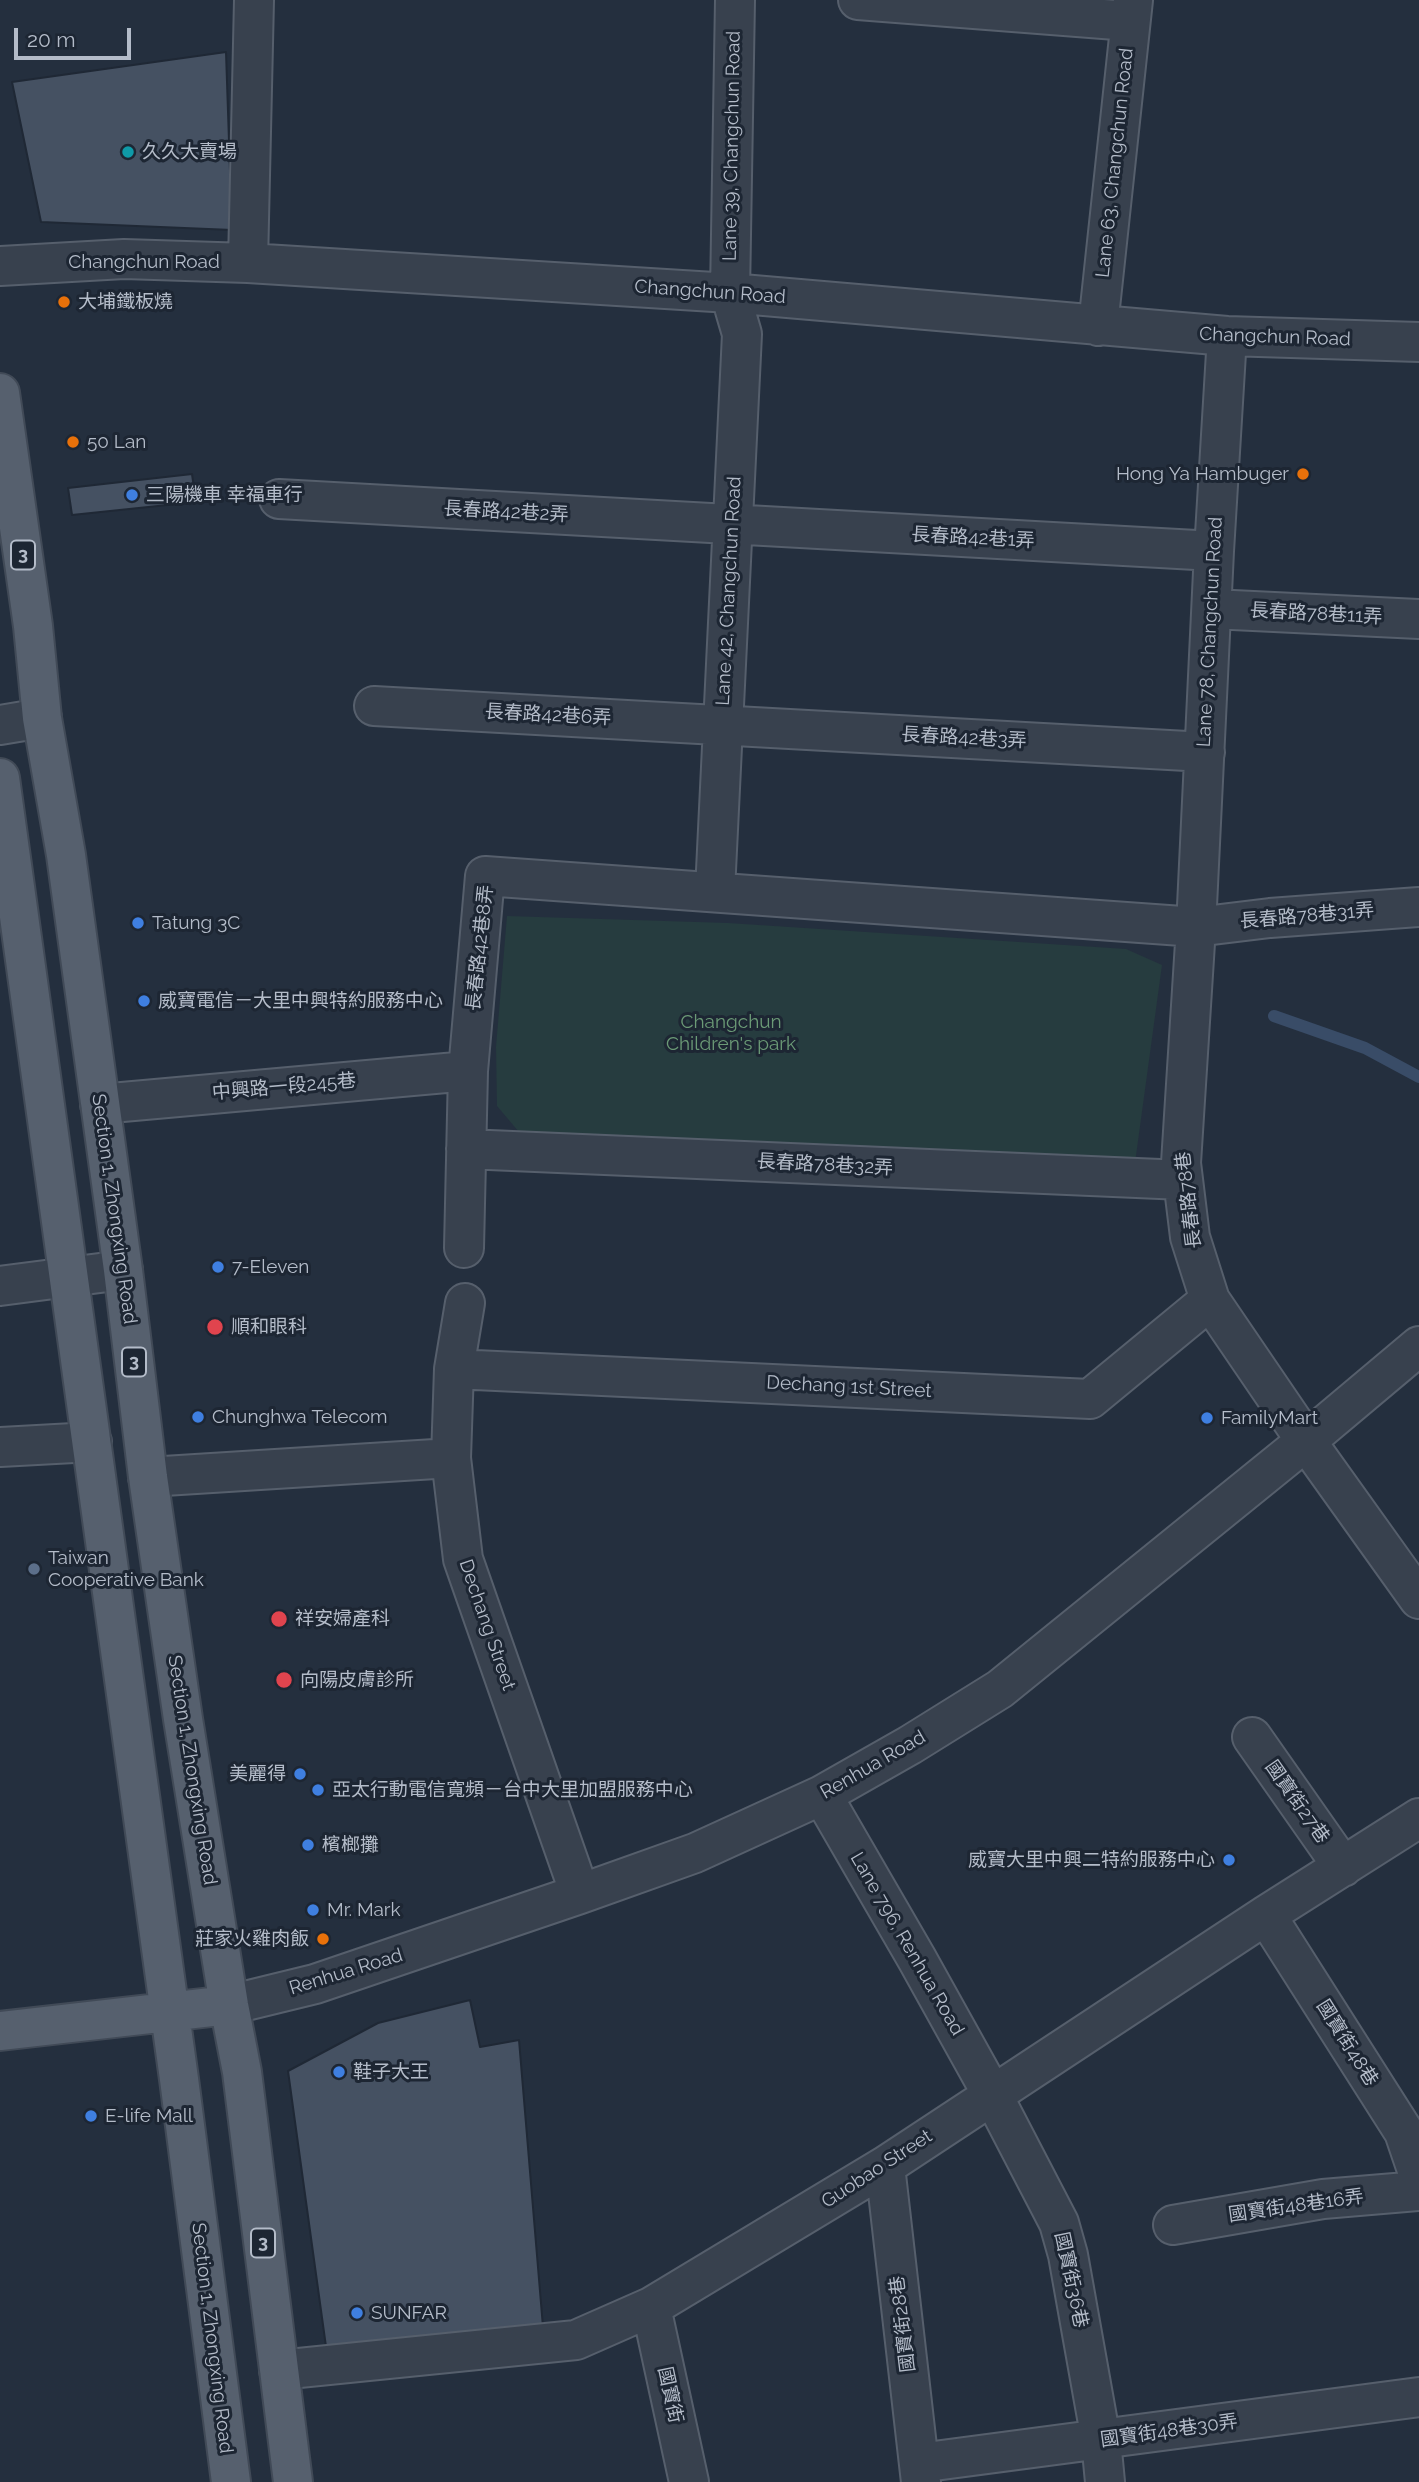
<!DOCTYPE html>
<meta charset="utf-8">
<style>
body{margin:0}
#map{position:relative;width:1419px;height:2482px;overflow:hidden;background:#242f3e;font-family:Raleway,sans-serif}
canvas{display:block}
.scale{position:absolute;left:14px;top:28px;width:117px;height:32px;box-sizing:border-box;border:4px solid #b4bcc9;border-top:0;padding-left:9px;font-size:21px;line-height:24px;white-space:nowrap;color:#b4bcc9;-webkit-text-stroke:5px #1d2633;paint-order:stroke}
</style>
<div id="map">
<canvas width="1419" height="2482"></canvas>
<div class="scale">20 m</div>
</div>
<script>
const c = document.querySelector('canvas').getContext('2d');
c.lineJoin = 'round';
function fillPath(path, color) { c.fillStyle = color; c.fill(path, 'evenodd'); }
const shape = rows => new Path2D(rows.map(r => 'M' + r).join(''));
function stroke(path, color, width, dash) { c.strokeStyle = color; c.lineWidth = width; c.lineCap = dash ? 'butt' : 'round'; c.setLineDash(dash || []); c.stroke(path); }
function label(font, color, halo, rows, align = 'center') {
  c.font = font + ' Raleway,"Noto Sans TC",sans-serif'; c.lineWidth = 6; c.setLineDash([]); c.textBaseline = 'middle'; c.strokeStyle = halo; c.fillStyle = color; for (const [text, x, y, turn = 0] of rows) {
    c.save(); c.translate(x, y); c.rotate((+turn || 0) * Math.PI / 180); c.textAlign = isNaN(turn) ? turn : align; if (halo) c.strokeText(text, 0, 0); c.fillText(text, 0, 0); c.restore();
  }
}
fillPath(shape([
 [507,916,728,923,1126,949,1162,965,1135,1163,519,1132,497,1106,496,1047]
]), '#263c3f');
stroke(shape([
 [1274,1016,1365,1048,1419,1077]
]), '#394c67', 12);
const building = shape([
 [226,52,232,230,41,222,12,82,226,52],
 [192,474,196,502,72,515,68,488,192,474],
 [470,2000,480,2047,519,2040,543,2327,327,2354,288,2071,378,2023,470,2000]
]);
fillPath(building, '#455162');
stroke(building, '#1f2835', 2);
const minor = shape([
 [858,0,1129,21],
 [248,263,254,0],
 [0,266,124,259,248,263,730,293,1227,336,1419,342],
 [1098,326,1133,0],
 [1227,336,1214,551,1196,927,1181,1163,1190,1237,1210,1300,1306,1441,1419,1599],
 [279,499,1214,551],
 [1212,609,1419,619],
 [374,706,1205,752],
 [0,725,42,718],
 [715,891,742,334,730,293,735,0],
 [100,1104,468,1071],
 [466,1149,1183,1180],
 [464,1248,468,1071,485,876,1196,927,1270,918,1419,907],
 [0,1286,123,1270],
 [465,1303,454,1369,451,1458,463,1559,580,1894],
 [454,1369,1090,1399,1210,1300],
 [0,1447,92,1442],
 [148,1477,451,1458],
 [1252,1737,1343,1867],
 [822,1795,917,1959,992,2094,1059,2223,1068,2255,1101,2440,1105,2482],
 [1266,1915,1404,2132,1419,2176],
 [229,2005,315,1984,580,1894,695,1853,822,1795,910,1745,1000,1689,1306,1441,1419,1346],
 [885,2166,921,2482],
 [1173,2225,1323,2199,1419,2191],
 [651,2307,689,2482],
 [279,2370,576,2340,651,2307,885,2166,1266,1915,1419,1818],
 [919,2463,1419,2397]
]);
const major = shape([
 [0,393,33,626,42,718,66,855,123,1270,148,1477,183,1719,229,2005,242,2072,293,2482],
 [0,778,179,2079,231,2482],
 [0,2031,229,2005]
]);
stroke(minor, '#565f6c', 42);
stroke(major, '#414a57', 42);
stroke(minor, '#38414e', 38);
stroke(major, '#56606e', 38);
for (const [x, y, r, color] of [
 [128,152,7,"#0f9aa8"],
 [64,302,7,"#e8710a"],
 [73,442,7,"#e8710a"],
 [1303,474,7,"#e8710a"],
 [132,495,7,"#3f7fe0"],
 [138,923,7,"#3f7fe0"],
 [144,1001,7,"#3f7fe0"],
 [218,1267,7,"#3f7fe0"],
 [215,1327,9,"#e0444e"],
 [198,1417,7,"#3f7fe0"],
 [1207,1418,7,"#3f7fe0"],
 [34,1569,7,"#5c6f8a"],
 [279,1619,9,"#e0444e"],
 [284,1680,9,"#e0444e"],
 [300,1774,7,"#3f7fe0"],
 [318,1790,7,"#3f7fe0"],
 [308,1845,7,"#3f7fe0"],
 [1229,1860,7,"#3f7fe0"],
 [313,1910,7,"#3f7fe0"],
 [323,1939,7,"#e8710a"],
 [339,2072,7,"#3f7fe0"],
 [91,2116,7,"#3f7fe0"],
 [357,2313,7,"#3f7fe0"]
]) { const dot = new Path2D(); dot.arc(x, y, r, 0, 2 * Math.PI); c.fillStyle = color; c.fill(dot); stroke(dot, '#1d2633', 2.5); }
for (const [x, y, w] of [
 [23,555,24],
 [134,1362,24],
 [263,2243,24]
]) { const box = new Path2D(); box.roundRect(x - w / 2, y - 14.5, w, 29, 5); c.fillStyle = '#1d2633'; c.fill(box); stroke(box, '#b4bcc9', 2); }
label('bold 18px', '#b4bcc9', null, [
 ["3",23,555],
 ["3",134,1362],
 ["3",263,2243]
]);
label('19px', '#b4bcc9', '#1d2633', [
 ["Lane 39, Changchun Road",732,146,-89],
 ["Lane 63, Changchun Road",1115,163,-84],
 ["Changchun Road",144,262],
 ["Changchun Road",710,292,4],
 ["Changchun Road",1275,337,2],
 ["長春路42巷2弄",506,512,3],
 ["長春路42巷1弄",973,538,3],
 ["Lane 42, Changchun Road",729,591,-87],
 ["長春路78巷11弄",1316,614,3],
 ["Lane 78, Changchun Road",1210,632,-87],
 ["長春路42巷6弄",548,715,3],
 ["長春路42巷3弄",964,738,3],
 ["長春路78巷31弄",1307,916,-5],
 ["長春路42巷8弄",480,948,-84],
 ["中興路一段245巷",284,1087,-5],
 ["長春路78巷32弄",825,1165,3],
 ["長春路78巷",1189,1200,-97],
 ["Section 1, Zhongxing Road",114,1209,82],
 ["Dechang 1st Street",849,1387,3],
 ["Dechang Street",487,1625,71],
 ["Renhua Road",873,1765,-30],
 ["Section 1, Zhongxing Road",192,1770,81],
 ["國寶街27巷",1297,1802,55],
 ["Lane 796, Renhua Road",907,1944,60],
 ["Renhua Road",346,1972,-17],
 ["國寶街48巷",1347,2043,58],
 ["Guobao Street",877,2169,-33],
 ["國寶街48巷16弄",1296,2206,-8],
 ["國寶街36巷",1071,2280,78],
 ["國寶街28巷",903,2324,-97],
 ["Section 1, Zhongxing Road",212,2338,83],
 ["國寶街",670,2395,78],
 ["國寶街48巷30弄",1169,2431,-8]
]);
label('19px', '#b4bcc9', '#1d2633', [
 ["久久大賣場",142,152],
 ["大埔鐵板燒",78,302],
 ["50 Lan",87,442],
 ["Hong Ya Hambuger",1289,474,"right"],
 ["三陽機車 幸福車行",146,495],
 ["Tatung 3C",152,923],
 ["威寶電信－大里中興特約服務中心",158,1001],
 ["7-Eleven",232,1267],
 ["順和眼科",231,1327],
 ["Chunghwa Telecom",212,1417],
 ["FamilyMart",1221,1418],
 ["Taiwan",48,1558],
 ["Cooperative Bank",48,1580],
 ["祥安婦產科",295,1619],
 ["向陽皮膚診所",300,1680],
 ["美麗得",286,1774,"right"],
 ["亞太行動電信寬頻－台中大里加盟服務中心",332,1790],
 ["檳榔攤",322,1845],
 ["威寶大里中興二特約服務中心",1215,1860,"right"],
 ["Mr. Mark",327,1910],
 ["莊家火雞肉飯",309,1939,"right"],
 ["鞋子大王",353,2072],
 ["E-life Mall",105,2116],
 ["SUNFAR",371,2313]
], 'left');
label('19px', '#6b9a76', '#1d2633', [
 ["Changchun",731,1022],
 ["Children's park",731,1044]
]);
</script>
